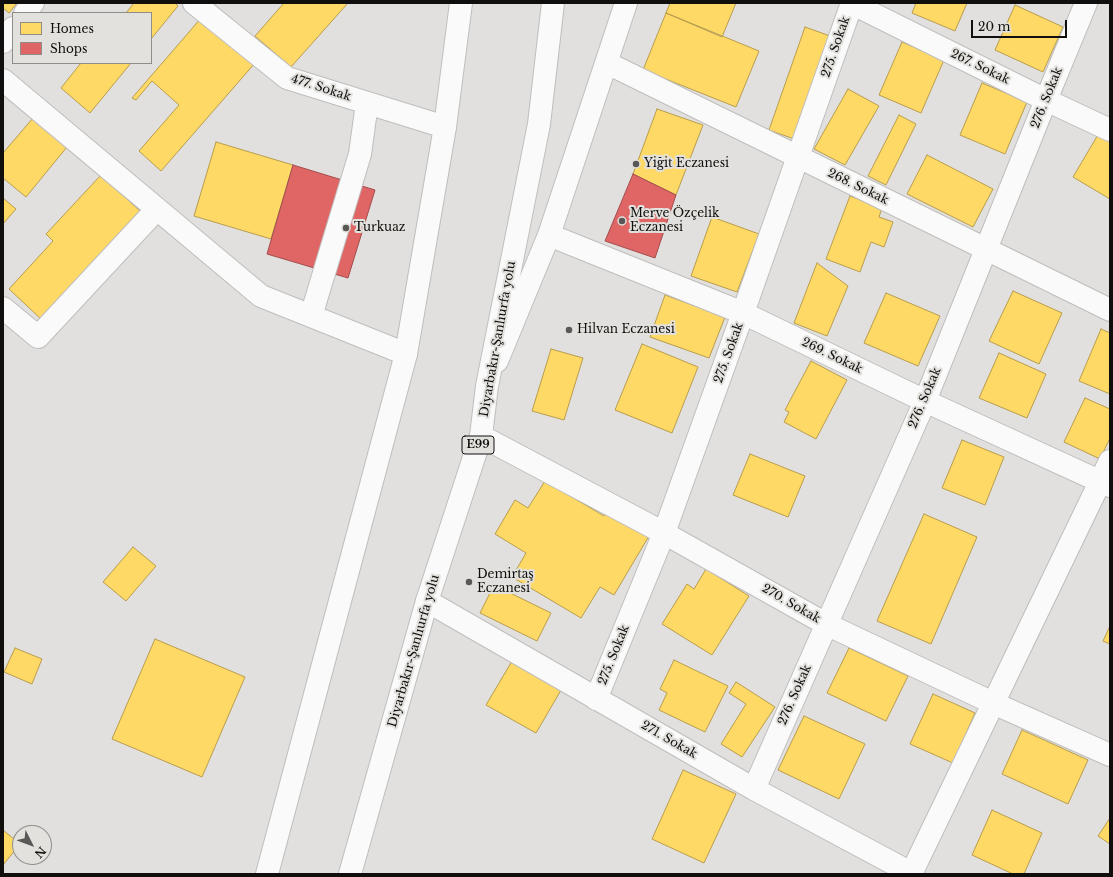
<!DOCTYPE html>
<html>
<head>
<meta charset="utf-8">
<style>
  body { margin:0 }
  #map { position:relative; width:1113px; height:877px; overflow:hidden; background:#e1e0de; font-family:"Libre Baskerville",serif }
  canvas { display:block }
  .frame { position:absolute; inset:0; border:4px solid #100f0e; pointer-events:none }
  .legend { position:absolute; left:12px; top:12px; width:140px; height:52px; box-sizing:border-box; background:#e2e1dd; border:1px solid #8e8d8a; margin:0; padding:5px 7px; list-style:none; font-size:12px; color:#100f0e }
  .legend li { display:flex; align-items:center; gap:8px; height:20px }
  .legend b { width:20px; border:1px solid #8e8d8a }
  .north { position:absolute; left:12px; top:825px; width:40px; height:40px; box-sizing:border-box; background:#e2e1dd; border:1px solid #8e8d8a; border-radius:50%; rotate:132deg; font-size:11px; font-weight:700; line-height:16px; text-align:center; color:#100f0e }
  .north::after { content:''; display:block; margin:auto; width:14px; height:18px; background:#595857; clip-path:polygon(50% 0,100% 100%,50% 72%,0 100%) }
  .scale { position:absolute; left:971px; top:20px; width:96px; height:18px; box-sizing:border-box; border:2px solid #100f0e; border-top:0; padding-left:5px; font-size:12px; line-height:14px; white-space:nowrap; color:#100f0e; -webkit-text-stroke:3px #e2e1dd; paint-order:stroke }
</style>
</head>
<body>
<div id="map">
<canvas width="1113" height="877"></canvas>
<div class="frame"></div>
<ul class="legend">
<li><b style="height:11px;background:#ffd966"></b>Homes</li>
<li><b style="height:11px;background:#e06666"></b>Shops</li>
</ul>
<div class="north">N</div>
<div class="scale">20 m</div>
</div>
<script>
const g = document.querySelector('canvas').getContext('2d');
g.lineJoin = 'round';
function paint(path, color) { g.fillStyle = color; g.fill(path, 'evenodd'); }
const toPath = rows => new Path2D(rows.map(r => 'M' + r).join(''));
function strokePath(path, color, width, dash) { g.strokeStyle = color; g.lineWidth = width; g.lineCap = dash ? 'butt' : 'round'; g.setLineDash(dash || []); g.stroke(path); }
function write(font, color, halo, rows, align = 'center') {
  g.font = font + ' "Libre Baskerville",serif'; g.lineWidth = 4; g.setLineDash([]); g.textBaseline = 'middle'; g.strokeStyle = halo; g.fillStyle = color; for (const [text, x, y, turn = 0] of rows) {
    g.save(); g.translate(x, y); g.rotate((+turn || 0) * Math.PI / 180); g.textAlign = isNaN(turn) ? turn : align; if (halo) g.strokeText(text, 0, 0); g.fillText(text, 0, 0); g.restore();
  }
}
const homes = toPath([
  [3,3,17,3,9,13,3,8,3,3],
  [134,3,175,3,178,6,151,39,151,13,126,13,134,3],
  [284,3,348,3,291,67,255,36,284,3],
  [670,3,736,3,722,37,666,13,670,3],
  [916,3,967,3,955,31,912,13,916,3],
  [1015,5,1063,27,1043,72,995,50,1015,5],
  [666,13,759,51,736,107,643,70,666,13],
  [202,17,255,63,161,171,139,151,179,105,152,81,136,100,132,98,202,17],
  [805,27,833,37,797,140,769,130,805,27],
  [902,42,944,60,921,113,879,95,902,42],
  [81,63,131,63,90,113,61,88,81,63],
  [982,83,1027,102,1005,154,960,135,982,83],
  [848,89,879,106,845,165,814,149,848,89],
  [657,109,703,125,676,195,633,174,657,109],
  [899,115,916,124,886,185,868,176,899,115],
  [33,118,67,147,26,197,3,178,3,153,33,118],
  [1099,133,1110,139,1110,199,1073,177,1099,133],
  [216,142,293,165,271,239,194,216,216,142],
  [927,155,993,189,973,227,907,194,927,155],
  [101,175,141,212,42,320,9,289,53,241,46,234,101,175],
  [850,196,882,208,879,217,893,222,884,247,871,242,860,272,826,259,850,196],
  [3,198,16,209,3,224,3,198],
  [712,217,759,234,737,292,691,276,712,217],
  [817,263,848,286,827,336,794,323,817,263],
  [1013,291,1062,313,1039,364,989,341,1013,291],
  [886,293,940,316,918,366,864,343,886,293],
  [665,295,725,317,709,358,650,337,665,295],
  [1101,329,1110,333,1110,394,1079,381,1101,329],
  [642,344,698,367,672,433,615,410,642,344],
  [551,349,583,358,564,420,532,411,551,349],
  [999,353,1046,374,1027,418,979,398,999,353],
  [811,361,847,380,816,439,784,422,789,412,785,410,811,361],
  [1085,398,1110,409,1110,438,1100,459,1064,442,1085,398],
  [962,440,1004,457,985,505,942,488,962,440],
  [750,454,805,476,788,517,733,495,750,454],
  [545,481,604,516,607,511,649,536,614,595,600,587,581,618,512,577,526,553,495,534,515,500,528,508,545,481],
  [924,514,977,537,931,644,877,621,924,514],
  [133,547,156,566,126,601,103,582,133,547],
  [706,569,749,596,712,655,662,624,687,584,694,589,706,569],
  [494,585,551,613,537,641,480,613,494,585],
  [1110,626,1110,644,1103,641,1110,626],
  [155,639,245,677,202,777,112,739,155,639],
  [15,648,42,659,32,684,4,672,15,648],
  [849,648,908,676,886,721,827,693,849,648],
  [515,656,564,685,536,733,486,705,515,656],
  [674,660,728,686,705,732,659,710,667,693,660,689,674,660],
  [736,682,775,707,742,757,721,744,746,704,729,693,736,682],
  [933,694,975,713,953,763,910,744,933,694],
  [804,716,865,744,839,799,778,770,804,716],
  [1022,730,1088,760,1068,804,1002,774,1022,730],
  [683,770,736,794,704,863,652,839,683,770],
  [992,810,1042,833,1024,874,1013,874,972,855,992,810],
  [1110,818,1110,844,1098,836,1110,818],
  [3,830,20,844,3,865,3,830]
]);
const shops = toPath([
  [293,165,375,190,348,278,267,254,293,165],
  [633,174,676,195,655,258,605,241,633,174]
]);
const minor = toPath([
  [194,3,287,78,445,127],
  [851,3,1046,100,1110,130],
  [25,13,33,3],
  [3,42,13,28],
  [607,63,1110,310],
  [3,80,261,296,406,354],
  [549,235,743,313,925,401,1110,486],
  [3,308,38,337,157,209],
  [311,316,360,154,367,103],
  [481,436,664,533,826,624,993,703,1110,755],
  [427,601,754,789,913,874],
  [596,699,664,533,743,313,852,3],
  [754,789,925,401,1046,100,1086,3],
  [911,874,1110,461]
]);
const major = toPath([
  [497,361,549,235,626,3]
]);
const highway = toPath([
  [267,874,406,354,445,127,461,3],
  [350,874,427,601,481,436,487,386,539,124,553,3]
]);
const markers = [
  [636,164,4,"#595857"],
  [622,221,4,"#595857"],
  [346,228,4,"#595857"],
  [569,330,4,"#595857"],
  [469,582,4,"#595857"]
];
const shields = [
  [478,445,32]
];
const shieldNames = [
  ["E99",478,445]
];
const streetNames = [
  ["275. Sokak",836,47,-71],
  ["267. Sokak",980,67,26],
  ["477. Sokak",321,88,18],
  ["276. Sokak",1047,98,-68],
  ["268. Sokak",858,187,26],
  ["Diyarbakır-Şanlıurfa yolu",498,339,-80],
  ["275. Sokak",729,353,-70],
  ["269. Sokak",832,356,26],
  ["276. Sokak",925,398,-67],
  ["270. Sokak",791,604,30],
  ["Diyarbakır-Şanlıurfa yolu",414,651,-74],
  ["275. Sokak",614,655,-68],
  ["276. Sokak",795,695,-66],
  ["271. Sokak",669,740,30]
];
const poiNames = [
  ["Yiğit Eczanesi",644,164],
  ["Merve Özçelik",630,214],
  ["Eczanesi",630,228],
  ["Turkuaz",354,228],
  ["Hilvan Eczanesi",577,330],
  ["Demirtaş",477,575],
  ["Eczanesi",477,589]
];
paint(homes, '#ffd966');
strokePath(homes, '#b79c4c', 1);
paint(shops, '#e06666');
strokePath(shops, '#a24c4c', 1);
strokePath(minor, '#bfbebd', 24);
strokePath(major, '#bfbebd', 24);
strokePath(highway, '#bfbebd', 24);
strokePath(minor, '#fafafa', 22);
strokePath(major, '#fafafa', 22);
strokePath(highway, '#fafafa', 22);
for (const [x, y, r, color] of markers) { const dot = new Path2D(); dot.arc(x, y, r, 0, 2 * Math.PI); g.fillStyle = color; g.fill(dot); strokePath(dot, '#e2e1dd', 1.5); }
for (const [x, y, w] of shields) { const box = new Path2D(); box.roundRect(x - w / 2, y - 9, w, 18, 3); g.fillStyle = '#e2e1dd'; g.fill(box); strokePath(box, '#100f0e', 1); }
write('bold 11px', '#100f0e', null, shieldNames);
write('12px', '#100f0e', '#e2e1dd', streetNames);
write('12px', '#100f0e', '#e2e1dd', poiNames, 'left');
</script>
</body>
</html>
